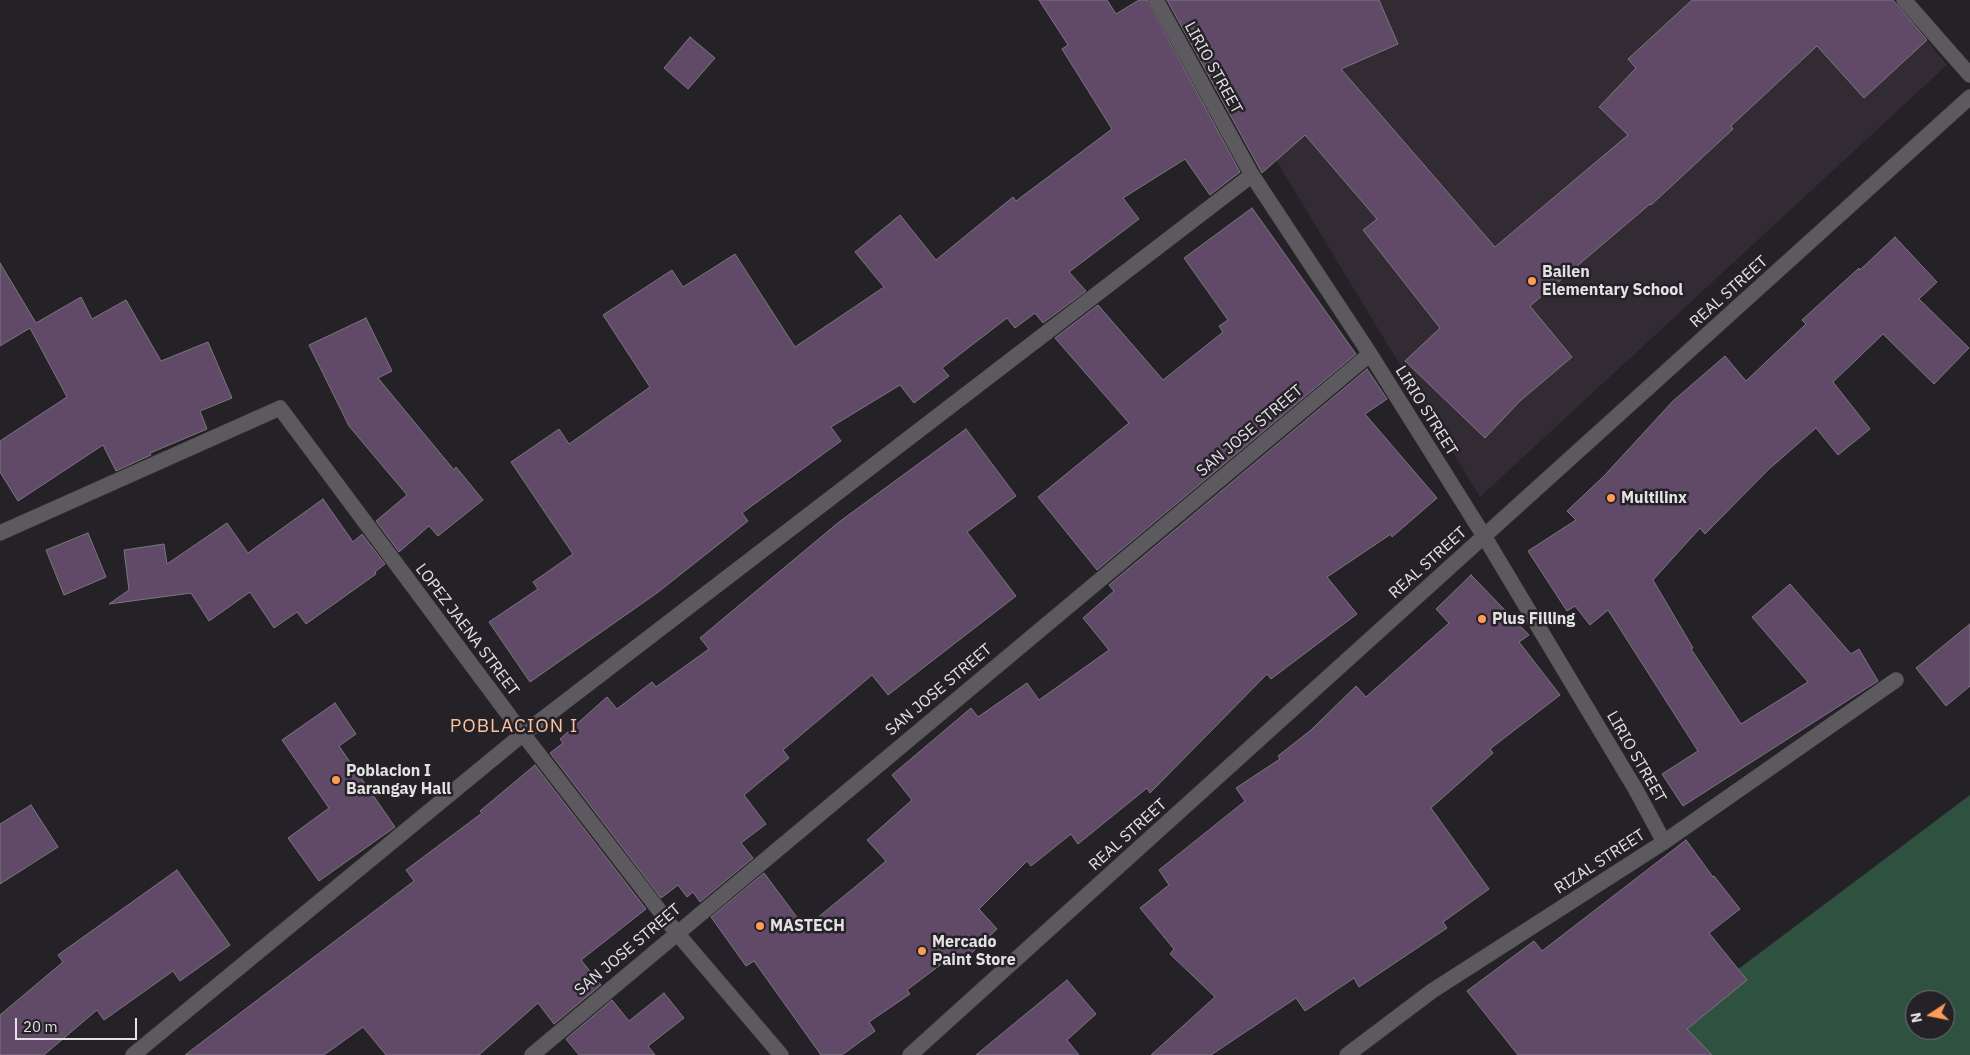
<!DOCTYPE html>
<html>
<head>
<meta charset="utf-8">
<style>
  body { margin:0 }
  #map { position:relative; width:1970px; height:1055px; overflow:hidden; background:#252227; font-family:"IBM Plex Sans",sans-serif }
  canvas { display:block }
  .north { position:absolute; left:1905px; top:990px; width:50px; height:50px; box-sizing:border-box; background:#252227; border:1px solid #716f73; border-radius:50%; rotate:259deg; font-size:14px; font-weight:700; line-height:20px; text-align:center; color:#e4e2e5 }
  .north::after { content:''; display:block; margin:auto; width:18px; height:22px; background:#fe9b58; clip-path:polygon(50% 0,100% 100%,50% 72%,0 100%) }
  .scale { position:absolute; left:15px; top:1018px; width:122px; height:22px; box-sizing:border-box; border:2px solid #e4e2e5; border-top:0; padding-left:6px; font-size:15px; line-height:18px; white-space:nowrap; color:#e4e2e5; -webkit-text-stroke:4px #252227; paint-order:stroke }
</style>
</head>
<body>
<div id="map">
<canvas width="1970" height="1055"></canvas>
<div class="north">N</div>
<div class="scale">20 m</div>
</div>
<script>
const g = document.querySelector('canvas').getContext('2d');
g.lineJoin = 'round';
function paint(path, color) { g.fillStyle = color; g.fill(path, 'evenodd'); }
const toPath = rows => new Path2D(rows.map(r => 'M' + r).join(''));
function strokePath(path, color, width, dash) { g.strokeStyle = color; g.lineWidth = width; g.lineCap = dash ? 'butt' : 'round'; g.setLineDash(dash || []); g.stroke(path); }
function write(font, color, halo, rows, align = 'center') {
  g.font = font + ' "IBM Plex Sans",sans-serif'; g.lineWidth = 5; g.setLineDash([]); g.textBaseline = 'middle'; g.strokeStyle = halo; g.fillStyle = color; for (const [text, x, y, turn = 0] of rows) {
    g.save(); g.translate(x, y); g.rotate((+turn || 0) * Math.PI / 180); g.textAlign = isNaN(turn) ? turn : align; if (halo) g.strokeText(text, 0, 0); g.fillText(text, 0, 0); g.restore();
  }
}
const built = toPath([
  [1179,0,1893,0,1947,65,1480,497]
]);
const forest = toPath([
  [1970,795,1970,1055,1624,1055],
  [1915,1000,1945,1000,1945,1030,1915,1030]
]);
const building = toPath([
  [1039,0,1107,0,1116,14,1139,0,1147,0,1240,172,1210,195,1185,159,1123,198,1139,219,1069,272,1086,291,1043,323,1035,313,1015,328,1007,318,942,368,949,376,914,403,900,385,831,427,841,441,742,513,748,521,657,593,530,682,489,622,538,589,533,582,573,554,511,462,559,429,569,444,650,387,603,315,672,270,683,287,735,254,795,347,884,287,855,252,900,215,936,260,1013,197,1016,201,1112,129,1062,49,1068,45,1039,0],
  [1167,0,1379,0,1398,44,1341,69,1495,247,1628,135,1599,107,1636,68,1628,59,1692,0,1893,0,1927,40,1864,98,1817,46,1731,126,1733,129,1651,205,1650,204,1530,306,1572,357,1520,401,1485,438,1405,361,1440,328,1363,230,1377,219,1305,135,1262,173,1167,0],
  [690,37,715,58,688,89,664,68,690,37],
  [1252,208,1356,354,1097,570,1038,497,1129,423,1055,338,1098,305,1163,380,1223,332,1219,326,1228,320,1184,258,1252,208],
  [1895,237,1937,282,1919,299,1969,348,1934,384,1883,334,1833,382,1870,429,1838,455,1816,428,1768,470,1705,534,1700,528,1653,580,1693,648,1691,649,1741,724,1808,682,1752,617,1790,584,1851,654,1859,649,1878,681,1683,806,1662,774,1698,751,1608,610,1590,625,1575,606,1567,611,1528,551,1576,520,1567,511,1604,476,1673,401,1725,356,1746,381,1806,324,1802,320,1859,268,1860,270,1895,237],
  [0,263,36,323,81,297,92,319,126,300,161,361,208,342,232,398,200,411,207,429,150,453,151,455,116,471,103,445,18,501,0,472,0,441,67,397,30,328,0,346,0,263],
  [366,318,392,371,378,378,454,470,456,467,483,500,438,536,429,526,399,552,376,521,407,495,349,426,309,345,366,318],
  [1367,369,1387,399,1365,414,1437,498,1392,537,1391,534,1327,577,1357,614,1271,679,1267,674,1150,793,1147,788,1078,844,1071,834,1031,866,1027,861,979,909,997,929,963,961,956,953,907,990,910,994,869,1022,875,1031,842,1055,821,1055,754,961,746,966,711,917,764,873,805,928,861,882,886,861,867,840,912,800,892,775,971,708,978,717,1027,683,1039,700,1109,650,1083,618,1114,591,1109,585,1367,369],
  [966,429,1016,496,967,532,1016,596,888,695,872,675,783,750,789,758,744,795,766,824,741,843,753,858,700,902,693,892,687,897,678,885,661,898,550,753,563,743,560,739,607,697,617,709,652,682,656,687,709,649,700,638,839,522,966,429],
  [323,499,353,542,362,534,385,564,375,572,376,574,306,624,297,612,274,628,250,592,209,621,191,593,109,604,129,590,124,550,164,544,167,564,227,523,248,553,323,499],
  [88,533,106,577,64,595,46,550,88,533],
  [1471,575,1529,635,1519,642,1560,695,1490,749,1493,753,1431,808,1489,889,1443,922,1447,928,1359,987,1354,978,1305,1011,1296,998,1211,1055,1151,1055,1215,997,1170,954,1174,949,1140,908,1169,885,1159,870,1245,801,1236,788,1280,759,1278,756,1311,730,1356,686,1366,697,1449,623,1436,609,1471,575],
  [1970,624,1970,686,1946,706,1916,668,1970,624],
  [335,703,356,734,339,746,395,827,319,881,288,838,329,808,282,740,335,703],
  [535,765,646,909,581,960,601,985,554,1024,538,1003,479,1055,386,1055,363,1027,324,1055,185,1055,414,881,406,870,482,813,480,811,535,765],
  [31,805,58,847,0,884,0,824,31,805],
  [1686,840,1713,877,1714,876,1740,909,1709,933,1747,980,1687,1029,1712,1055,1518,1055,1467,991,1534,941,1542,951,1686,840],
  [177,870,230,945,180,981,173,971,104,1020,97,1010,44,1055,0,1055,0,1015,63,962,58,955,177,870],
  [1067,980,1096,1014,1067,1040,1079,1055,976,1055,1067,980],
  [664,993,684,1018,648,1046,655,1055,579,1055,566,1039,612,1000,629,1021,664,993]
]);
const street = toPath([
  [1156,0,1252,175,1370,354,1484,536,1636,790,1664,842],
  [1904,0,1970,75],
  [0,533,280,408,523,734,676,932,781,1055],
  [133,1055,523,734,1252,175],
  [532,1055,1370,354],
  [1347,1055,1432,991,1664,842,1896,680]
]);
const secondary = toPath([
  [910,1055,1970,97]
]);
const markers = [
  [1532,281,5,"#fe9b58"],
  [1611,498,5,"#fe9b58"],
  [1482,619,5,"#fe9b58"],
  [336,780,5,"#fe9b58"],
  [760,926,5,"#fe9b58"],
  [922,951,5,"#fe9b58"]
];
const streetNames = [
  ["LIRIO STREET",1213,68,61],
  ["REAL STREET",1729,292,-42],
  ["LIRIO STREET",1426,411,58],
  ["SAN JOSE STREET",1250,431,-40],
  ["REAL STREET",1428,563,-42],
  ["LOPEZ JAENA STREET",467,630,53],
  ["SAN JOSE STREET",939,690,-40],
  ["LIRIO STREET",1636,757,60],
  ["REAL STREET",1128,835,-42],
  ["RIZAL STREET",1600,862,-33],
  ["SAN JOSE STREET",628,950,-40]
];
const poiNames = [
  ["Bailen",1542,272],
  ["Elementary School",1542,290],
  ["Multilinx",1621,498],
  ["Plus Filling",1492,619],
  ["Poblacion I",346,771],
  ["Barangay Hall",346,789],
  ["MASTECH",770,926],
  ["Mercado",932,942],
  ["Paint Store",932,960]
];
const quarterNames = [
  ["POBLACION I",514,727]
];
paint(built, '#322b34');
paint(forest, '#2e523f');
paint(building, '#604a68');
strokePath(building, '#7a777c', 1);
strokePath(street, '#413f43', 16);
strokePath(secondary, '#413f43', 16);
strokePath(street, '#5d5a5f', 15);
strokePath(secondary, '#5d5a5f', 15);
for (const [x, y, r, color] of markers) { const dot = new Path2D(); dot.arc(x, y, r, 0, 2 * Math.PI); g.fillStyle = color; g.fill(dot); strokePath(dot, '#252227', 2); }
write('16px', '#e4e2e5', '#252227', streetNames);
write('bold 16px', '#e4e2e5', '#252227', poiNames, 'left');
g.letterSpacing = '1px';
write('19px', '#fbc29f', '#252227', quarterNames);
g.letterSpacing = '0px';
</script>
</body>
</html>
